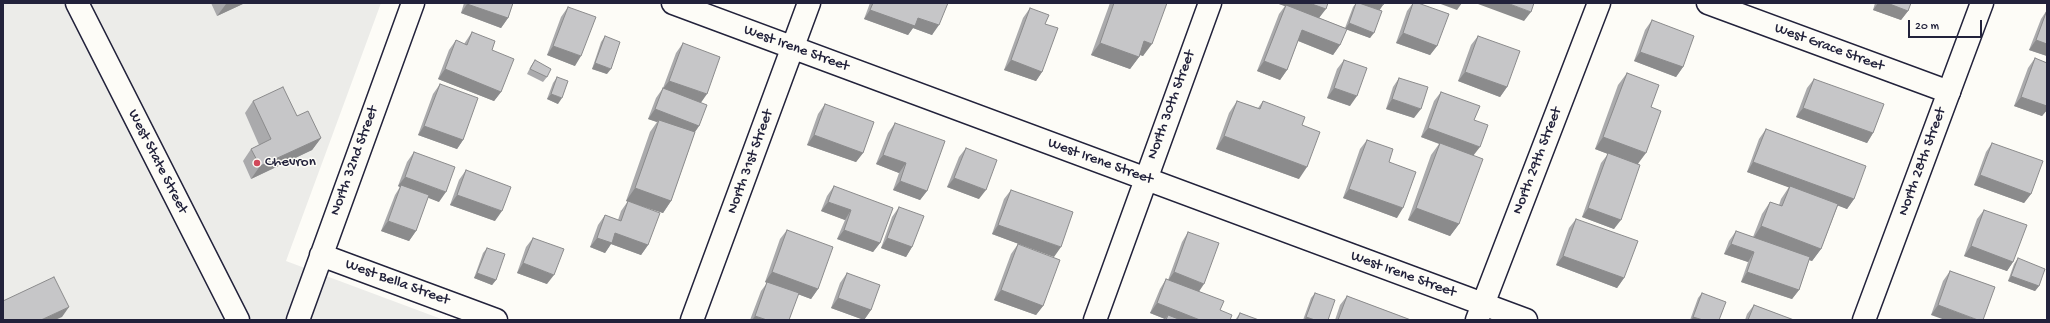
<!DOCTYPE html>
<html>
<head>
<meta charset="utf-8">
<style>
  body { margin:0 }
  #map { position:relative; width:2050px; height:323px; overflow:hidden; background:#fdfcf7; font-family:"Gochi Hand",sans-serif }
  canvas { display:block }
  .frame { position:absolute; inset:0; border:4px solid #22223b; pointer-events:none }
  .scale { position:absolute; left:1908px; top:20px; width:74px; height:18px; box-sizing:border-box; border:2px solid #22223b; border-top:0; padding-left:5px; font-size:12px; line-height:14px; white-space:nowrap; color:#22223b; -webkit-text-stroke:3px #fdfcf7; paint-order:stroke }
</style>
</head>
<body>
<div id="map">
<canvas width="2050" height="323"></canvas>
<div class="frame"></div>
<div class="scale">20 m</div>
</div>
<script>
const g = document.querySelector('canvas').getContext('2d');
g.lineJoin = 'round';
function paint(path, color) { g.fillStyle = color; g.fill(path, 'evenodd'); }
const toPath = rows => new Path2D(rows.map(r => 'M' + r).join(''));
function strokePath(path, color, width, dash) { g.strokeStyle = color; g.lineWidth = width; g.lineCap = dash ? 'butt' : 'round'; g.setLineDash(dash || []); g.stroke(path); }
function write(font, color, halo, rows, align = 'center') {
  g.font = font + ' "Gochi Hand",sans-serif'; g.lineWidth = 3; g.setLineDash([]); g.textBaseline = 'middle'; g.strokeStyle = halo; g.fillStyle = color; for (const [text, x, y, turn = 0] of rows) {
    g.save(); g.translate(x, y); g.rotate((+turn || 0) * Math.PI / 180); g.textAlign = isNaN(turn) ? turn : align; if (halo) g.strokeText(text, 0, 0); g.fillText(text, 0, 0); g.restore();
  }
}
const built = toPath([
  [3,3,381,3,286,261,444,320,3,320]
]);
const minor = toPath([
  [673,3,1526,320],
  [1708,3,1949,92],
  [321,255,496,320],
  [298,320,413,3],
  [692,320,809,3],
  [1095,320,1210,3],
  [1477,320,1599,3]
]);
const tertiary = toPath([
  [1864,320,1982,3]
]);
const secondary = toPath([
  [77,3,238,320]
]);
const wall = toPath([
  [211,3,245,3,217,16],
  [464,3,513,3,508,18,501,28,461,13],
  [870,3,948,3,932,35,913,28,908,35,864,19],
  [1110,3,1167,3,1143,56,1139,55,1139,57,1130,69,1091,55],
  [1276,3,1328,3,1319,18,1345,28,1353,7,1356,3,1384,3,1379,10,1370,38,1346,29,1340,45,1333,55,1298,41,1287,70,1280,80,1257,71,1279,14,1285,6],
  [1413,3,1418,3,1437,46,1430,55,1396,43,1407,11],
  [1875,3,1911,3,1908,11,1901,20,1873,10],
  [568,7,575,66,547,55,561,17],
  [1030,8,1045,24,1042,72,1036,81,1004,70,1023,18],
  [2047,10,2047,56,2029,50,2041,19],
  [1652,20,1683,67,1676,77,1634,61,1645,30],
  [472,32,492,50,501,92,494,101,438,79,449,50,456,40,464,44],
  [605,36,607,74,592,69,601,42],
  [1478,36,1507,87,1500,97,1458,81,1471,45],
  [683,43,701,102,699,126,695,132,671,201,663,213,626,201,650,132,657,122,648,119,656,98,663,88,676,53],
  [2035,58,2047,63,2047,110,2042,116,2014,106,2028,68],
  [535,60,547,77,543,82,527,74,531,66],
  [1344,60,1350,106,1327,98,1337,69],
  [1627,73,1651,107,1638,164,1614,229,1582,217,1601,163,1608,154,1595,149,1618,85],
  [557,77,558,104,547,99,553,83],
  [1399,78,1414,118,1386,109,1393,87],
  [1814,79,1873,133,1867,143,1796,117,1807,88],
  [440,84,463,140,457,149,418,135,433,94],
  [1441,92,1474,120,1474,155,1459,224,1450,236,1408,220,1431,155,1439,144,1421,137,1434,101],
  [253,101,297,116,321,138,312,150,251,179,243,161,251,149,259,145,245,113],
  [1237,101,1258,108,1263,101,1302,125,1299,179,1216,149,1229,113],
  [825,104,863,153,856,162,807,145,818,114],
  [895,123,927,191,920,200,893,190,899,173,876,164,888,133],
  [1766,129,1854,199,1847,209,1838,205,1821,249,1812,261,1809,260,1799,290,1792,299,1741,282,1748,262,1724,254,1729,241,1736,231,1753,237,1762,214,1770,202,1779,205,1781,199,1789,187,1747,172,1759,139],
  [1367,140,1389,162,1397,218,1343,198,1360,149],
  [1992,143,2031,194,2024,203,1974,185,1986,152],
  [966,148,979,199,947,187,959,157],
  [414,152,439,202,428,197,416,231,409,241,381,231,395,195,400,187,398,186,407,162],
  [466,170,495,221,450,205,459,180],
  [834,186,880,243,873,252,837,239,845,220,821,211,827,196],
  [1011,190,1054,257,992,234,1004,199],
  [628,201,648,245,641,255,611,244,605,253,590,247,598,225,605,215,618,220,621,211],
  [899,207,912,247,906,257,881,248,892,217],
  [1984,210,2013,262,2007,271,1964,256,1977,219],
  [1576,219,1624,278,1617,288,1556,265,1569,228],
  [787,230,818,289,811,299,798,294,789,320,750,320,761,291,767,283,765,282,780,239],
  [1188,232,1199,291,1220,310,1230,320,1164,320,1165,319,1150,313,1160,289,1166,279,1168,280,1182,242],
  [533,238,547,284,517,273,526,247],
  [1018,244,1043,306,1036,315,994,300,1011,254],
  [487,248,496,280,492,285,474,278,483,253],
  [2018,258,2039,286,2035,291,2008,281,2014,264],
  [1950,271,1995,287,1931,315,1943,281],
  [847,273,871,310,864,320,831,308,840,283],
  [1315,293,1328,320,1303,320,1311,298],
  [1702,293,1719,320,1690,320,1698,298],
  [1347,296,1411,320,1335,320,1340,305],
  [1754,305,1794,320,1745,320,1747,314],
  [1240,313,1259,320,1235,320]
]);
const shadedWall = toPath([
  [228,3,245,3,217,16,226,4],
  [1276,3,1309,3,1326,9,1319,18],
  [1358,3,1376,3,1383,5,1379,11],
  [1438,3,1462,3,1457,10],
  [1479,3,1507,3,1531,12,1524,21,1478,4],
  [1878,3,1887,3,1908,11,1901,20,1873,10],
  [467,4,508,18,501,28,461,13],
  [870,10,918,18,939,25,932,35,913,28,908,35,864,19],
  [1349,23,1374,33,1370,38,1345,29],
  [1302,30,1340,45,1333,55,1296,40],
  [1403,33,1437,46,1430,55,1396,43],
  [2036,40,2047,44,2047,56,2029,50],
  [1144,41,1152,44,1143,56,1136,53],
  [1100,43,1139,57,1130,69,1091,55],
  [553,46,581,56,575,66,547,55],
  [1640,52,1683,67,1676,77,1634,61],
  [1011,60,1042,72,1036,81,1004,70],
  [1264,61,1287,70,1280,80,1257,71],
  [595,63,611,69,607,74,592,69],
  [445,69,501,92,494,101,438,79],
  [1465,72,1507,87,1500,97,1458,81],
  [669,81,707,94,700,104,662,90],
  [1334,88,1357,96,1350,106,1327,98],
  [551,94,562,98,558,104,547,99],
  [2021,97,2047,106,2047,110,2042,116,2014,106],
  [1392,99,1421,109,1414,118,1386,109],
  [1803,108,1873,133,1867,143,1796,117],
  [655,109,699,126,692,136,659,120,657,122,648,119],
  [424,126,463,140,457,149,418,135],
  [1428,128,1480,147,1473,156,1421,137],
  [814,135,863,153,856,162,807,145],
  [1224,136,1307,167,1299,179,1216,149],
  [1603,137,1646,153,1637,165,1595,149],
  [321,138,312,150,251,179,260,166],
  [883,155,906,163,899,173,876,164],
  [1753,162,1854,199,1847,209,1747,172],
  [1980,175,2031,194,2024,203,1974,185],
  [405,177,446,192,439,202,400,187,401,185,400,187,398,186],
  [954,178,986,190,979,199,947,187],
  [900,181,927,191,920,200,893,190],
  [635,188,671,201,663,213,626,201],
  [1349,189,1403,208,1397,218,1343,198],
  [457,195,502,211,495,221,450,205],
  [828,202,851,210,845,220,821,211],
  [1416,208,1459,224,1450,236,1408,220],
  [1588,208,1621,220,1614,229,1582,217],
  [388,221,416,231,409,241,381,231],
  [998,225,1061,247,1054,257,992,234],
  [1761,226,1821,249,1812,261,1753,239],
  [844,230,880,243,873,252,837,239],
  [615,233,648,245,641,255,611,244,605,253,590,247,597,238],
  [887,238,912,247,906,257,881,248],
  [1731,244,1754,252,1748,262,1724,254],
  [1971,246,2013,262,2007,271,1964,256],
  [1563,256,1624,278,1617,288,1556,265],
  [523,263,554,275,547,284,517,273],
  [772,272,818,289,811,299,765,282],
  [1174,272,1204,284,1198,293,1167,282],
  [1747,272,1799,290,1792,299,1741,282],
  [477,273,496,280,492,285,474,278],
  [2011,276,2039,286,2035,291,2008,281],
  [1001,290,1043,306,1036,315,994,300],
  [838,298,871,310,864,320,831,308],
  [1157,303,1200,320,1169,320,1168,315,1165,319,1150,313],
  [1938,305,1978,320,1945,320,1931,315],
  [69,307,62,317,55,320,41,320],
  [755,316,767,320,752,320],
  [1306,317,1315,320,1304,320],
  [1693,317,1703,320,1691,320]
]);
const building = toPath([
  [468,3,513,3,508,18,467,4,468,3],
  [873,3,948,3,939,25,918,18,915,26,870,10,873,3],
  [1114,3,1167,3,1152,44,1144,41,1139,57,1100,43,1114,3],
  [1309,3,1328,3,1326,9,1309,3],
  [1356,3,1359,3,1382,11,1374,33,1349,23,1356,3],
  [1376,3,1384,3,1383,5,1376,3],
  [1413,3,1418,3,1449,14,1437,46,1403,33,1413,3],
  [1507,3,1534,3,1531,12,1507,3],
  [1887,3,1911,3,1908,11,1887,3],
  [1286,5,1347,29,1340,45,1302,30,1287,70,1264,61,1286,5],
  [568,7,596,17,581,56,553,46,568,7],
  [1030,8,1049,15,1045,24,1058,28,1042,72,1011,60,1030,8],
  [2047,10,2047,44,2036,40,2047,10],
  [1652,20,1694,36,1683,67,1640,52,1652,20],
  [472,32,495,41,492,50,514,59,501,92,445,69,456,40,467,45,472,32],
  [605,36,620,42,611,69,595,63,605,36],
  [1478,36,1520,51,1507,87,1465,72,1478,36],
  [683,43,720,57,707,94,669,81,683,43],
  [2035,58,2047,63,2047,106,2021,97,2035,58],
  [535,60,551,69,547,77,530,69,535,60],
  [1344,60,1367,68,1357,96,1334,88,1344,60],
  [1627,73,1659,85,1651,107,1661,111,1646,153,1603,137,1627,73],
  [557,77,568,81,562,98,551,94,557,77],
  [1399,78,1428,87,1421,109,1392,99,1399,78],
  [1814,79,1884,104,1873,133,1803,108,1814,79],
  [440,84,478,98,463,140,424,126,440,84],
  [283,87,297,116,308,111,321,138,260,166,251,149,271,139,253,101,283,87],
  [663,88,707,105,699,126,655,109,663,88],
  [1441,92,1480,106,1474,120,1488,125,1480,147,1428,128,1441,92],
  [1237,101,1260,109,1263,101,1305,117,1302,125,1320,132,1307,167,1224,136,1237,101],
  [825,104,874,122,863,153,814,135,825,104],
  [659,120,695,132,671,201,635,188,659,120],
  [895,123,945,141,927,191,900,181,906,163,883,155,895,123],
  [1766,129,1866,166,1854,199,1753,162,1766,129],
  [1367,140,1393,149,1389,162,1416,172,1403,208,1349,189,1367,140],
  [1440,143,1483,159,1459,224,1416,208,1440,143],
  [1992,143,2043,161,2031,194,1980,175,1992,143],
  [966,148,997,160,986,190,954,178,966,148],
  [414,152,455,167,446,192,405,177,414,152],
  [1608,153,1640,165,1621,220,1588,208,1608,153],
  [466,170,511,187,502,211,457,195,466,170],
  [401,185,429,195,416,231,388,221,401,185],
  [834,186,893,208,880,243,844,230,851,210,828,202,834,186],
  [1790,186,1838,204,1821,249,1761,226,1770,202,1782,206,1790,186],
  [1011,190,1073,212,1061,247,998,225,1011,190],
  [628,201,660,213,648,245,615,233,612,243,597,238,605,215,621,221,628,201],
  [899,207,924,216,912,247,887,238,899,207],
  [1984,210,2027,225,2013,262,1971,246,1984,210],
  [1576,219,1638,241,1624,278,1563,256,1576,219],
  [787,230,833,247,818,289,772,272,787,230],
  [1736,231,1810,257,1799,290,1747,272,1754,252,1731,244,1736,231],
  [1188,232,1219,243,1204,284,1174,272,1188,232],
  [533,238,564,249,554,275,523,263,533,238],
  [1018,244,1060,260,1043,306,1001,290,1018,244],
  [487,248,505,254,496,280,477,273,487,248],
  [2018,258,2045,269,2039,286,2011,276,2018,258],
  [1950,271,1995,287,1983,320,1978,320,1938,305,1950,271],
  [847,273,880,285,871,310,838,298,847,273],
  [54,277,69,307,41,320,3,320,3,301,54,277],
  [1166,279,1224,301,1220,310,1232,315,1230,320,1200,320,1157,303,1166,279],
  [767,282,799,293,789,320,767,320,755,316,767,282],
  [1315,293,1335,300,1328,320,1315,320,1306,317,1315,293],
  [1702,293,1726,302,1719,320,1703,320,1693,317,1702,293],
  [1347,296,1411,320,1338,320,1347,296],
  [1754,305,1794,320,1748,320,1754,305],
  [1240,313,1259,320,1237,320,1240,313],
  [1168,315,1181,320,1166,320,1168,315]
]);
const markers = [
  [257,163,4,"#d1495b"]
];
const streetNames = [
  ["West Grace Street",1829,48,20],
  ["West Irene Street",796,49,20],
  ["North 30th Street",1172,105,-70],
  ["North 32nd Street",355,161,-70],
  ["North 29th Street",1538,161,-69],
  ["West State Street",157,162,63],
  ["North 31st Street",751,162,-70],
  ["West Irene Street",1100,162,20],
  ["North 28th Street",1923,162,-70],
  ["West Irene Street",1403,275,20],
  ["West Bella Street",397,283,20]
];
const poiNames = [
  ["Chevron",265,163]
];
paint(built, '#ecece9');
strokePath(minor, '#22223b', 25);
strokePath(tertiary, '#22223b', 25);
strokePath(secondary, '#22223b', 25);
strokePath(minor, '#fdfcf7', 22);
strokePath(tertiary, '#fdfcf7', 22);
strokePath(secondary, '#fdfcf7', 22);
paint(wall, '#aaaaac');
paint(shadedWall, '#8b8b8c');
paint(building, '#c6c6c8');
strokePath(building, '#8b8b8c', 1);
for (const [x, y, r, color] of markers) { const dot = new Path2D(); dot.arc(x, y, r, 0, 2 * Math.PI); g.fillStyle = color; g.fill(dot); strokePath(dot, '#fdfcf7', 1.5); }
write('15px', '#22223b', '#fdfcf7', streetNames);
write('15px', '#22223b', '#fdfcf7', poiNames, 'left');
</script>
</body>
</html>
